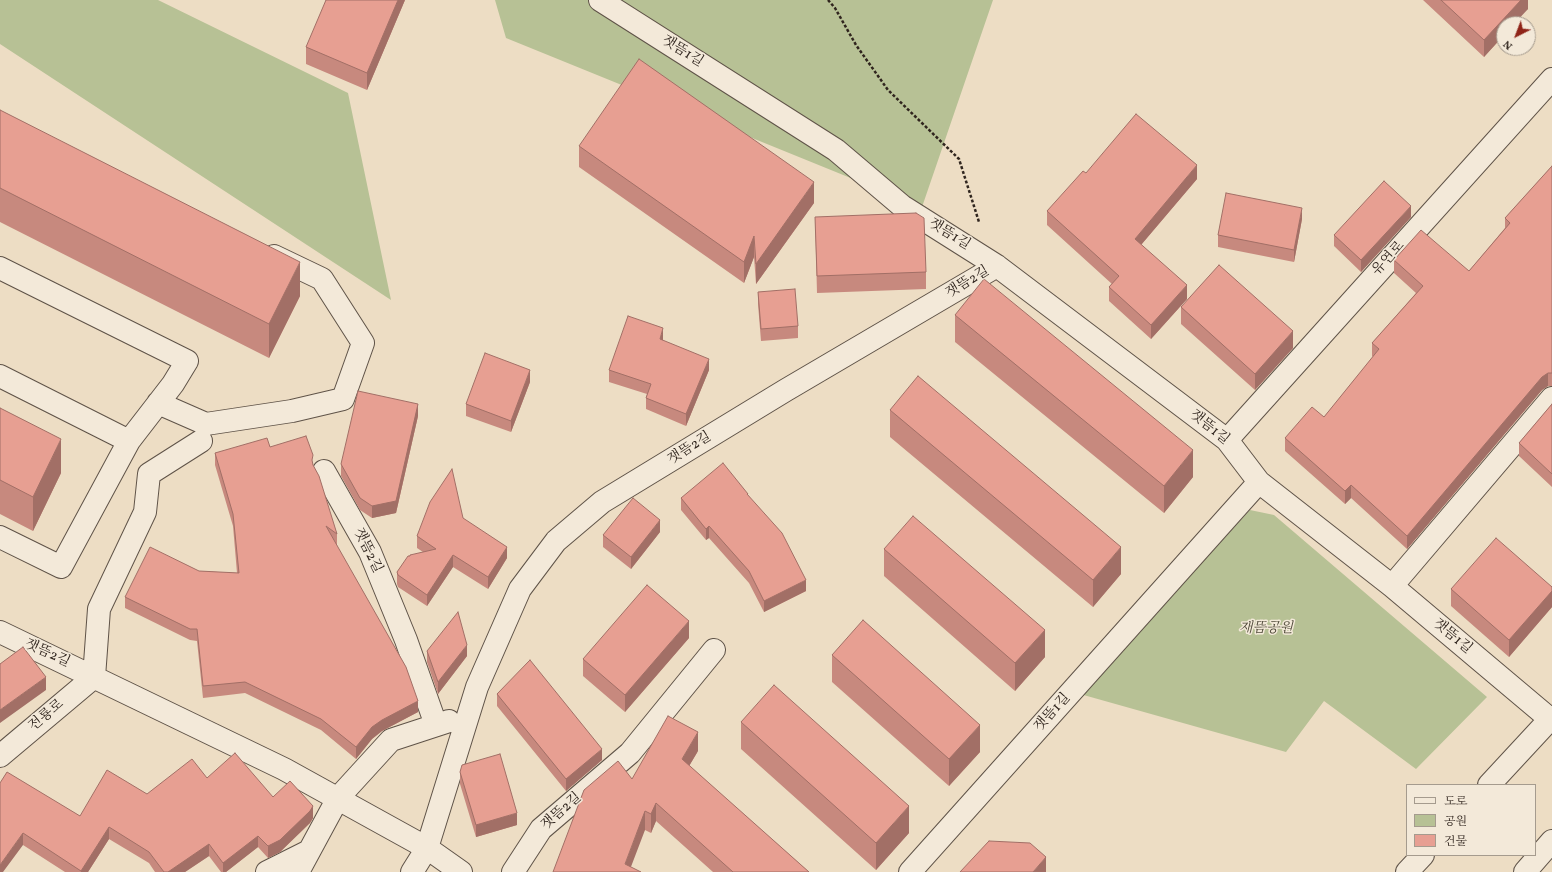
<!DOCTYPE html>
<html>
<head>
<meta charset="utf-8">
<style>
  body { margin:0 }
  #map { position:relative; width:1552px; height:872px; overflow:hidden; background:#edddc4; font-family:Vollkorn,"Noto Serif KR",serif }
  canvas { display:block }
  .legend { position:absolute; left:1406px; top:784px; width:130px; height:72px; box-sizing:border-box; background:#f3e9d9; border:1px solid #a59b8e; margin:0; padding:5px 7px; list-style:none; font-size:12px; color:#30251e }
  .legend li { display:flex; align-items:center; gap:8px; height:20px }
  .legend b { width:20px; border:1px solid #a59b8e }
  .north { position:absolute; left:1496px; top:16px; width:40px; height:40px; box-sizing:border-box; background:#f3e9d9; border:1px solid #a59b8e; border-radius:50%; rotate:222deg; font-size:11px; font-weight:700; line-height:16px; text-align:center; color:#30251e }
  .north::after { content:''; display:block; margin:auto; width:14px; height:18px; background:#8f2418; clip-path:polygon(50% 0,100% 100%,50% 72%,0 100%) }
</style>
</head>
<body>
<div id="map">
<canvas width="1552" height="872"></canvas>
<ul class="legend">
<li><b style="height:5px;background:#f3e9d9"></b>도로</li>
<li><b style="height:11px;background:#b7c195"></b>공원</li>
<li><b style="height:11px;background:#e79f92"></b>건물</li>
</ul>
<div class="north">N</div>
</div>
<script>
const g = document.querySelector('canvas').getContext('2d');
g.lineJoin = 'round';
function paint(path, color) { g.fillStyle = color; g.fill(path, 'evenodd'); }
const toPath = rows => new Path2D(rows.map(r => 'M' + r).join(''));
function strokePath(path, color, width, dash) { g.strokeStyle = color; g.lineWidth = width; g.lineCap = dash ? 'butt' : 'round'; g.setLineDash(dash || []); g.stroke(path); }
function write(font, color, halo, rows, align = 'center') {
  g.font = font + ' Vollkorn,"Noto Serif KR",serif'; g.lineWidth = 3; g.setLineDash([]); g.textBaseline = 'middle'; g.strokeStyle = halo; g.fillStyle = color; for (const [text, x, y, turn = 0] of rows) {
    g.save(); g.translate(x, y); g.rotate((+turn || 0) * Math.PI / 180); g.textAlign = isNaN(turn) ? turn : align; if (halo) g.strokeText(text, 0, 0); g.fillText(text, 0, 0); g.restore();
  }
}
const green = toPath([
  [0,0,158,0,348,93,391,300,0,44],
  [495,0,993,0,922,207,506,38],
  [1250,510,1274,515,1487,697,1416,769,1324,701,1286,752,1080,694]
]);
const path = toPath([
  [828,0,835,8,856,45,888,90,959,159,979,222]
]);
const minor = toPath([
  [600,0,836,150,902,206,997,266,1227,440,1259,482,1392,586,1550,719],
  [0,268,187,361,173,384,129,441,61,567,0,537],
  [0,376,129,441],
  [158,403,206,424,292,411,343,399,363,343,322,279,274,256],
  [1227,440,1552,79],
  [324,471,370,552,406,640,436,725],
  [1392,586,1552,398],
  [0,632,284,769,427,848,461,872],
  [94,677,99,609,145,512,149,474,201,441],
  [0,756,94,677],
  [1489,785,1552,717],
  [267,872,309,851],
  [298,872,338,798,391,740,449,721],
  [412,872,427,848,477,687,520,589,556,541,602,502,786,390,997,266],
  [513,872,541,829,630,753,714,650],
  [910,872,1259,482],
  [1407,872,1423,855],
  [1525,872,1552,841]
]);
const wall = toPath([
  [405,0,367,90,306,64,306,47],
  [1423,0,1528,0,1528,9,1504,24,1504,35,1484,57],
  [0,110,300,296,269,358,0,222],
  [579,146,814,203,756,284,754,257,744,283,579,167],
  [1552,166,1552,386,1548,386,1542,390,1407,549,1351,498,1345,504,1285,451,1285,438,1324,417,1373,357,1372,356,1372,343,1416,293,1394,273,1394,260,1469,271,1505,228,1505,218],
  [1086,173,1197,179,1141,245,1187,299,1151,339,1109,301,1109,287,1112,284,1047,225,1047,211],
  [815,217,926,272,926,289,817,293],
  [1411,217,1361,272,1334,246,1334,235],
  [1302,219,1294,262,1218,247,1218,235],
  [758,292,798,326,798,338,761,341,758,304],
  [1181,307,1293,348,1255,390,1181,324],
  [955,315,1193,477,1164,513,955,342],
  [663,340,709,370,686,426,646,409,646,398,647,394,609,382,609,370],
  [530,382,511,432,466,416,466,404],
  [1552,404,1552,487,1519,456,1519,443],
  [0,408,61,473,33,531,0,514],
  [890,410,1121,574,1093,607,890,437],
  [418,416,396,513,372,518,360,510,341,476,341,464],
  [270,447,313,464,337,534,337,546,336,545,418,712,382,731,372,739,356,759,321,730,245,693,203,698,197,641,190,640,125,608,125,597,199,571,237,573,233,526,215,465,215,453],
  [748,495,806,591,764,612,749,583,709,538,706,540,681,510,681,498],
  [463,518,507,558,488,589,453,567,427,606,398,587,397,584,397,572,410,556,423,552,417,548,417,536],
  [660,532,631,569,603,547,603,535],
  [884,549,1045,657,1015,691,884,576],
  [1552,587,1552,607,1509,657,1451,606,1451,589],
  [689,638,625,712,583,676,583,659],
  [427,651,467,656,438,694,427,662],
  [832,655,980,752,949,786,832,682],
  [497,694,602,760,566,791,497,706],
  [741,722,909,833,876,870,741,749],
  [698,751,689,766,809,872,713,872,656,821,651,833,645,830,553,872],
  [460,772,517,825,476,837,460,784],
  [207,778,273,797,313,818,310,823,280,852,268,858,258,847,226,872,221,872,209,856,185,872,155,872,149,863,109,839,88,872,65,872,23,845,0,783,80,816]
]);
const shadedWall = toPath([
  [398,0,405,0,367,90,367,73],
  [1521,0,1528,0,1528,9,1514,24,1504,24,1504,35,1484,57,1484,40],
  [1197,165,1197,179,1135,252,1135,239],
  [814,182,814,203,756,284,756,264],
  [1411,206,1411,217,1361,272,1361,260],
  [1302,208,1302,219,1294,262,1294,250],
  [754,236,754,257,744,283,744,262],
  [300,262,300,296,269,358,269,324],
  [1187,285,1187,299,1151,339,1151,325],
  [663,328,663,340,660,350,660,339],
  [1293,331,1293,348,1255,390,1255,374],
  [709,359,709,370,686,426,686,414],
  [530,370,530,382,511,432,511,421],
  [1548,373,1548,386,1542,390,1407,549,1407,536,1542,377],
  [418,404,418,416,396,513,372,518,372,506],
  [61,439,61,473,33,531,33,497],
  [1193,450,1193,477,1164,513,1164,486],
  [1351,485,1351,498,1345,504,1345,491],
  [660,520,660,532,631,569,631,557],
  [709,526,709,538,706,540,706,529],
  [507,547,507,558,488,589,488,577],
  [1121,547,1121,574,1093,607,1093,580],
  [453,555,453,567,427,606,427,595],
  [806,580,806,591,764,612,764,601],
  [1552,591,1552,607,1509,657,1509,640],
  [689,621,689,638,625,712,625,695],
  [1045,630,1045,657,1015,691,1015,663],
  [467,645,467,656,438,694,438,682],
  [46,677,46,690,0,723,0,710],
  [418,701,418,712,382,731,372,739,356,759,356,747,372,727,382,720],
  [980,725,980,752,949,786,949,759],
  [698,732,698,751,682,778,682,759],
  [602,749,602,760,566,791,566,779],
  [656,803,656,821,651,833,651,814],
  [313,806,313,818,310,823,280,852,268,858,268,846],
  [909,806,909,833,876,870,876,843],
  [645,811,645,830,629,872,625,864],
  [517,813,517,825,476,837,476,825],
  [109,827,109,839,88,872,81,872,81,871],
  [23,833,23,845,3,872,0,872,0,865],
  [258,836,258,847,226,872,223,872,223,863],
  [209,844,209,856,185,872,168,872],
  [1046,857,1046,872,1033,872]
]);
const building = toPath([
  [326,0,398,0,367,73,306,47,326,0],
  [1441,0,1521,0,1484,40,1441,0],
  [639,59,814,182,756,264,754,236,744,262,579,146,639,59],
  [0,110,300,262,269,324,0,188,0,110],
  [1136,114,1197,165,1135,239,1187,285,1151,325,1109,287,1119,276,1047,211,1083,171,1086,173,1136,114],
  [1552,166,1552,373,1548,373,1542,377,1407,536,1351,485,1345,491,1285,438,1312,407,1324,417,1379,349,1372,343,1423,286,1394,260,1421,230,1469,271,1510,223,1505,218,1552,166],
  [1384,181,1411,206,1361,260,1334,235,1384,181],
  [1226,193,1302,208,1294,250,1218,235,1226,193],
  [916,213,924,218,926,272,817,276,815,217,916,213],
  [1219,265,1293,331,1255,374,1181,307,1219,265],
  [984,279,1193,450,1164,486,955,315,984,279],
  [795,289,798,326,761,329,758,292,795,289],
  [628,316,663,328,660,339,709,359,686,414,646,398,651,384,609,370,628,316],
  [485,353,530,370,511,421,466,404,485,353],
  [918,376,1121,547,1093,580,890,410,918,376],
  [358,391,418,404,396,501,372,506,360,498,341,464,358,391],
  [1552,404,1552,474,1519,443,1552,404],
  [0,408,61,439,33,497,0,480,0,408],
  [306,436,313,455,312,460,313,465,319,476,337,534,326,526,406,667,418,701,382,720,372,727,356,747,321,719,245,682,203,686,197,629,190,629,125,597,150,547,199,571,239,573,233,514,215,453,267,438,270,447,306,436],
  [723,463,748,494,747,494,782,533,806,580,764,601,749,571,709,526,706,529,681,498,723,463],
  [452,469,463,518,507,547,488,577,453,555,427,595,398,575,397,572,408,556,410,556,410,555,436,549,417,536,430,502,452,469],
  [633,498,660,520,631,557,603,535,633,498],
  [913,516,1045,630,1015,663,884,549,913,516],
  [1496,538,1552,587,1552,591,1509,640,1451,589,1496,538],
  [647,585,689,621,625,695,583,659,647,585],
  [458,612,467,645,438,682,427,651,458,612],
  [863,620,980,725,949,759,832,655,863,620],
  [23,647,46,677,0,710,0,664,23,647],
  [530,660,602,749,566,779,497,694,530,660],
  [774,685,909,806,876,843,741,722,774,685],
  [668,716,698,732,682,759,809,872,733,872,656,803,651,814,645,811,625,864,641,872,553,872,584,790,618,761,632,779,668,716],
  [235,753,273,797,290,781,313,806,310,811,280,840,268,846,258,836,223,863,209,844,168,872,164,872,149,852,109,827,81,871,23,833,0,865,0,783,7,772,80,816,107,770,147,794,192,759,207,778,235,753],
  [500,754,517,813,476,825,460,772,462,765,500,754],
  [989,841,1030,843,1046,857,1033,872,960,872,989,841]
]);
const streetNames = [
  ["잿뜸1길",682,52,32],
  ["잿뜸1길",949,235,32],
  ["유연로",1389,259,-48],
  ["잿뜸2길",968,283,-31],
  ["잿뜸1길",1209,428,39],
  ["잿뜸2길",690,449,-32],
  ["잿뜸2길",367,551,64],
  ["잿뜸1길",1452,637,40],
  ["잿뜸2길",47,654,25],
  ["잿뜸1길",1053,713,-48],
  ["전룡로",47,716,-40],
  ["잿뜸2길",562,812,-41]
];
const parkNames = [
  ["재뜸공원",1266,629]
];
paint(green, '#b7c195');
strokePath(minor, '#5f5348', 24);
strokePath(path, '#30251e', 2.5, [3, 2]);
strokePath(minor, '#f3e9d9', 22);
paint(wall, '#c7897e');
paint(shadedWall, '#a26f66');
paint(building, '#e79f92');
strokePath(building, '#a26f66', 1);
write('14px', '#30251e', '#f3e9d9', streetNames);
write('italic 14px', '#524c3c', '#f3e9d9', parkNames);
</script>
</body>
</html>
